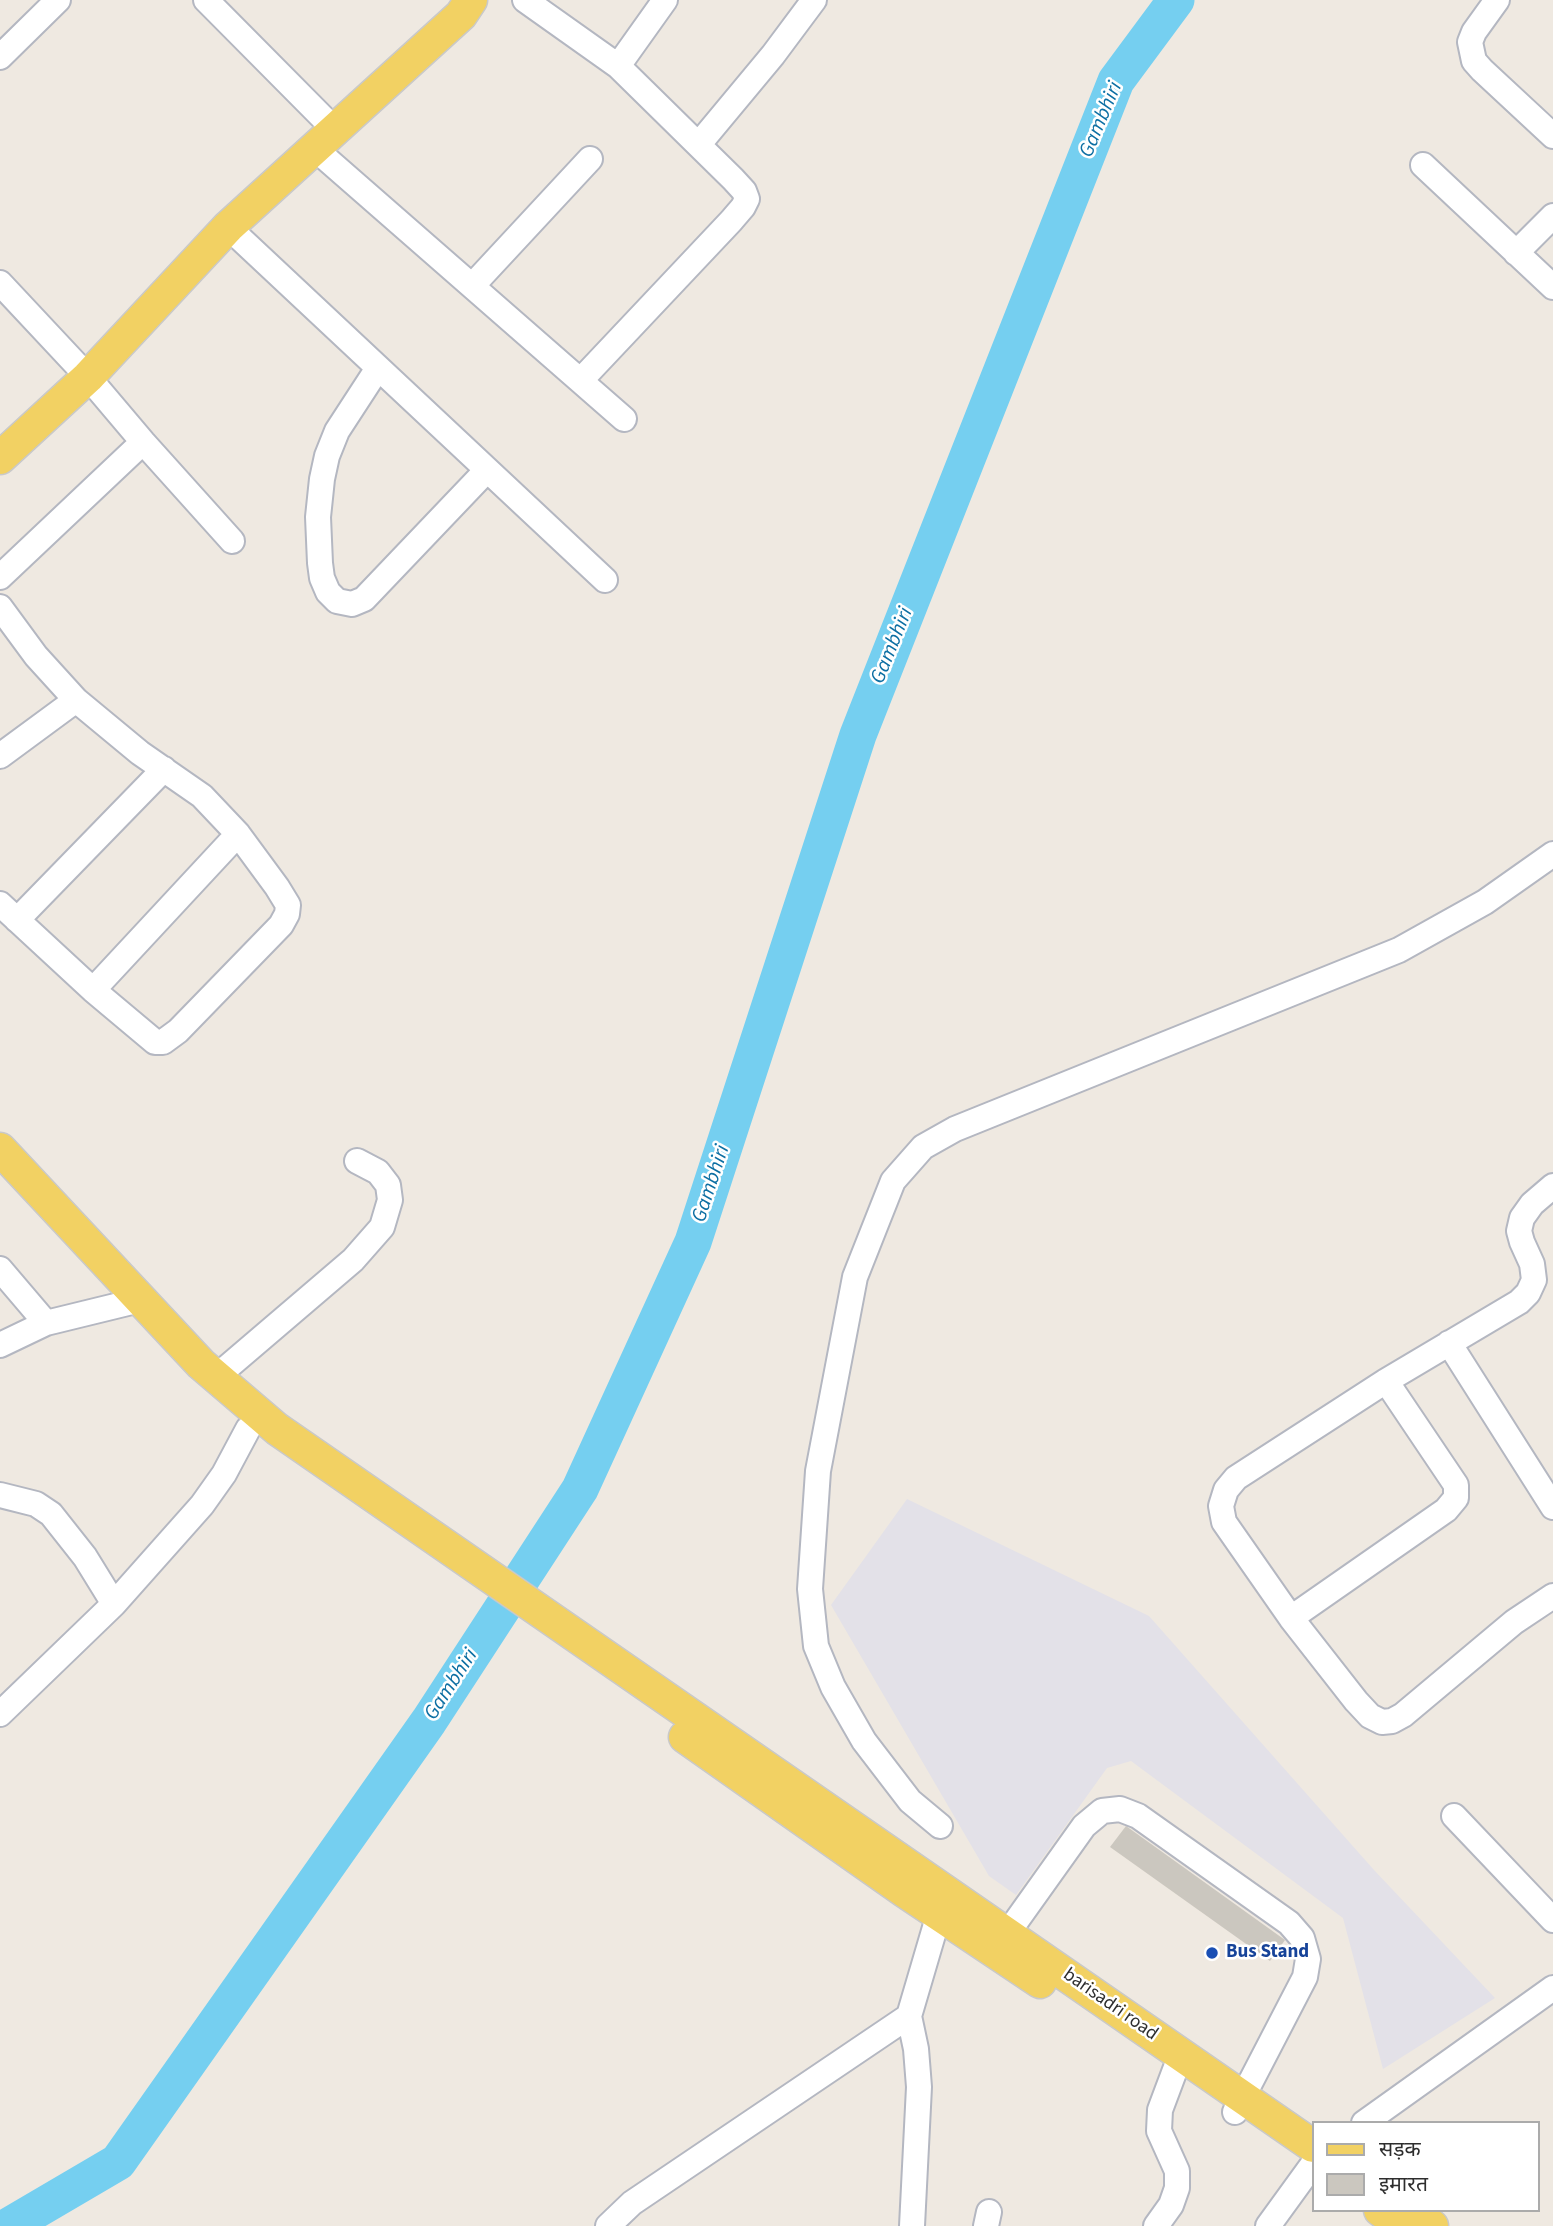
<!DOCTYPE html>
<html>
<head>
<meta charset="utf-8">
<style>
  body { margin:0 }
  #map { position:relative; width:1553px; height:2226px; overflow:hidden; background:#efe9e1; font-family:"Source Sans 3","Noto Sans Devanagari",sans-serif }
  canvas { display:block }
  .legend { position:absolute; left:1312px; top:2121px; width:228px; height:91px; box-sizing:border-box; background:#fff; border:2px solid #ababab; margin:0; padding:9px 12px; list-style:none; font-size:21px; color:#2e2e2e }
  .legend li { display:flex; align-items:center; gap:14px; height:35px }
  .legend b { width:35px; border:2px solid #ababab }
</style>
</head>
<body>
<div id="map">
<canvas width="1553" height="2226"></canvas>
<ul class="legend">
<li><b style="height:9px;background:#f2d163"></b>सड़क</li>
<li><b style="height:19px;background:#cbc7bf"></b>इमारत</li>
</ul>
</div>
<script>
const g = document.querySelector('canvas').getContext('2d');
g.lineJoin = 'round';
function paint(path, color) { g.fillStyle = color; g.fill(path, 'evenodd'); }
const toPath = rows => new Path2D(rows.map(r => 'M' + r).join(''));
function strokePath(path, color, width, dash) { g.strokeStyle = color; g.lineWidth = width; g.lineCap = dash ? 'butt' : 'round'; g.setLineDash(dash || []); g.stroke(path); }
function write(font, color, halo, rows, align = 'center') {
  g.font = font + ' "Source Sans 3",sans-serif'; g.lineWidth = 5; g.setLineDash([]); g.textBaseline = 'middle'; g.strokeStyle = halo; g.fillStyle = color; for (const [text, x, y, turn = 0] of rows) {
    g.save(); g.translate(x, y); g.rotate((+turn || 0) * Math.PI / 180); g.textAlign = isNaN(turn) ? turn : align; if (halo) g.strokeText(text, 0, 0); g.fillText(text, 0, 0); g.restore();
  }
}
const industrial = toPath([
  [907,1499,1149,1616,1374,1870,1495,1998,1383,2069,1343,1918,1131,1761,1107,1768,1016,1895,989,1876,831,1605]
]);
const river = toPath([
  [9,2226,118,2162,429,1721,580,1489,693,1242,858,735,1116,81,1176,0]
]);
const building = toPath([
  [1126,1826,1285,1940,1270,1961,1110,1847]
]);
const minor = toPath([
  [206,0,335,130],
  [525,0,618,66,733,179,744,191,747,199,743,207,731,221,581,380],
  [1497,0,1474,32,1470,42,1474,61,1482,70,1553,136],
  [0,57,58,0],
  [618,66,665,0],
  [699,144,773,55,814,0],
  [314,148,624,419],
  [1423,165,1553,287],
  [228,227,605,580],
  [1516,253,1553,216],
  [0,283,88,377,143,442,232,541],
  [472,286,590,159],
  [378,368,337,431,327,456,322,479,318,517,320,563,322,578,328,592,337,601,352,604,364,599,487,470],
  [0,577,143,442],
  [0,607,36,656,76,700,140,753,202,796,238,834,277,887,288,905,287,914,281,925,178,1031,163,1042,155,1042,93,990,0,904],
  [0,756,76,700],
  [17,920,164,769],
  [93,990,238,834],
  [0,1269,46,1323],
  [1449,1343,1553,1507],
  [0,1345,46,1323,140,1300],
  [216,1377,353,1260,382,1227,390,1200,388,1185,378,1172,357,1161],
  [1386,1381,1456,1485,1456,1498,1446,1510,1291,1618,1356,1701,1370,1716,1382,1722,1392,1721,1403,1715,1514,1622,1553,1596],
  [0,1495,36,1504,51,1514,85,1557,114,1604,0,1714],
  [114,1604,202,1505,224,1474,248,1429],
  [1291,1618,1224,1522,1221,1506,1226,1490,1236,1478,1386,1381,1519,1302,1528,1293,1534,1280,1532,1264,1522,1242,1519,1231,1522,1218,1532,1204,1553,1186],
  [1454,1816,1553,1920],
  [940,1826,910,1801,864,1741,833,1687,816,1646,810,1589,818,1471,855,1277,893,1181,923,1147,955,1129,1399,950,1485,902,1553,854],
  [997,1948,1084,1826,1102,1811,1120,1809,1138,1816,1289,1923,1302,1938,1308,1959,1305,1977,1235,2112],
  [1364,2123,1553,1988],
  [608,2226,632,2203,909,2016],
  [912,2226,919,2087,916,2049,909,2016,939,1914],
  [986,2226,989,2212],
  [1156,2226,1171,2205,1177,2188,1177,2171,1159,2131,1160,2110,1181,2054],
  [1268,2226,1313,2164]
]);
const major = toPath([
  [0,458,88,377,228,227,461,15,471,0],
  [0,1149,201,1364,277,1429,1313,2146],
  [685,1737,904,1891,1040,1982],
  [1380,2210,1403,2226],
  [1409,2210,1432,2226]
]);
const markers = [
  [1212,1953,7,"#1a4fb4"]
];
const transitNames = [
  ["Bus Stand",1226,1953]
];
const streetNames = [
  ["barisadri road",1110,2005,35]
];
const waterNames = [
  ["Gambhiri",1102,120,-67],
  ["Gambhiri",893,646,-68],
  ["Gambhiri",712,1184,-72],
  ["Gambhiri",452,1685,-57]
];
paint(industrial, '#e3e1e8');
strokePath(river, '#75cff0', 37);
paint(building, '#cbc7bf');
strokePath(minor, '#b4b7c1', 28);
strokePath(major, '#c9c9c9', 35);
strokePath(minor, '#fff', 24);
strokePath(major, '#f2d163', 32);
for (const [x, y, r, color] of markers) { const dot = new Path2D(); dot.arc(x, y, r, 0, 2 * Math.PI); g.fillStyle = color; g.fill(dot); strokePath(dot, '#fff', 2.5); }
write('bold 19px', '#164399', '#fff', transitNames, 'left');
write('19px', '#2e2e2e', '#fff', streetNames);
write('italic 21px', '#0d6fa3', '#fff', waterNames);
</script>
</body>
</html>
